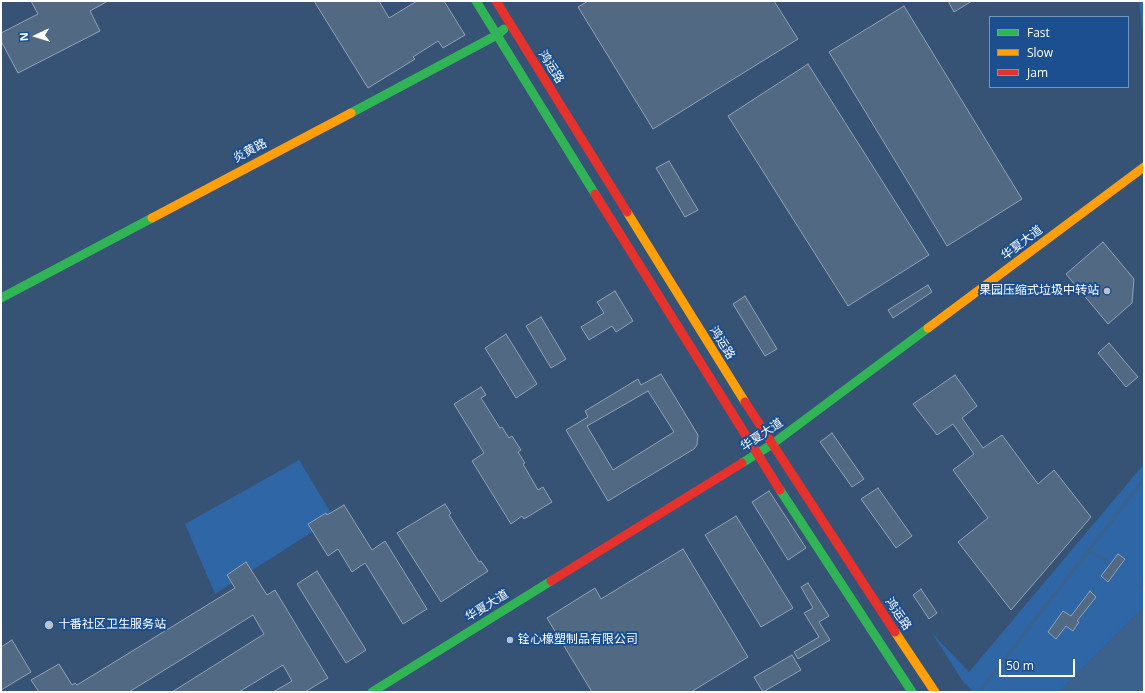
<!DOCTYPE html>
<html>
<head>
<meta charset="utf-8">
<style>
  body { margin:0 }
  #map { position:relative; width:1145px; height:693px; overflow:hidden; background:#365274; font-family:"Open Sans",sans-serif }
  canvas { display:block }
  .frame { position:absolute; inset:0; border:2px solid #fff; pointer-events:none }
  .legend { position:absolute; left:989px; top:16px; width:140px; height:72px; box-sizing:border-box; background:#1b4f8f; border:1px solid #7695bc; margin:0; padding:5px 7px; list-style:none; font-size:12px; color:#fff }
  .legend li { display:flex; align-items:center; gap:8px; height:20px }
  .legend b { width:20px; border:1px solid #7695bc }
  .north { position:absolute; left:16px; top:16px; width:40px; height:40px; -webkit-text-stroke:3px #1b4f8f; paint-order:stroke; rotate:266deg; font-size:11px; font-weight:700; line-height:16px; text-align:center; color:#fff }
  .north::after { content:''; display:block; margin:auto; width:14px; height:18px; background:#fff; clip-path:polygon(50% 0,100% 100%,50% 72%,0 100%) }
  .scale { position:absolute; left:999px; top:659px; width:76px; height:18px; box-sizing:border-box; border:2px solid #fff; border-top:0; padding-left:5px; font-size:12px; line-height:14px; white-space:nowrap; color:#fff; -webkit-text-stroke:3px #1b4f8f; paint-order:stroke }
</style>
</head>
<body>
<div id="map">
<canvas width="1145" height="693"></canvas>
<div class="frame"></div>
<ul class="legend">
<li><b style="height:5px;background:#30b455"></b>Fast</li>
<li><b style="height:5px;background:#ff9f0a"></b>Slow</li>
<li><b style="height:5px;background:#e5322d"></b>Jam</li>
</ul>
<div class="north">N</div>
<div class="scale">50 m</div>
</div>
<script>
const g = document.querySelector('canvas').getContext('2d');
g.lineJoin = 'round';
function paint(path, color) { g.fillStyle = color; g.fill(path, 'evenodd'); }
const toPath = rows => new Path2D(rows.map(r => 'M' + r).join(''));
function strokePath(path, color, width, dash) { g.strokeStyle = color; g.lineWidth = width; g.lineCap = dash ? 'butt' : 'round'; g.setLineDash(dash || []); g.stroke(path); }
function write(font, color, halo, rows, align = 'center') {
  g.font = font + ' "Open Sans","Noto Sans SC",sans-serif'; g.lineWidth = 4; g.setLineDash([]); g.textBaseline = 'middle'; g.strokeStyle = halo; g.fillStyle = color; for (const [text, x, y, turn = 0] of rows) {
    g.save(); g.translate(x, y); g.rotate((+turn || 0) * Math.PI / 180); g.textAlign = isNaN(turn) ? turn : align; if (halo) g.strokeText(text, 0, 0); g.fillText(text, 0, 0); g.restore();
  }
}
const green = toPath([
  [1139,1,1144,1,1144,45],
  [299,460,334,518,215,594,185,524],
  [1144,464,1144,607,1059,692,974,692,964,683,932,633,969,672]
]);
const water = toPath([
  [1144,607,1144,692,1059,692]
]);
const stream = toPath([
  [1089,551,1108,562],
  [1139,586,1144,590],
  [979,692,1144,479]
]);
const building = toPath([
  [31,1,108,1,90,11,100,31,18,73,1,41,1,33,38,14,31,1],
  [314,1,379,1,389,18,417,1,444,1,465,35,443,48,438,41,413,57,415,59,368,88,314,1],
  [588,1,774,1,798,39,653,129,578,7,588,1],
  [948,1,972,1,954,12,948,1],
  [904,6,1022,199,947,246,829,52,904,6],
  [808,64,929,255,848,306,728,116,808,64],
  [669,161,698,210,685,217,656,168,669,161],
  [1103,242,1134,279,1132,303,1108,324,1066,274,1103,242],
  [928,285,932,292,893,318,888,310,928,285],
  [615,291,633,321,616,332,612,326,589,340,581,327,604,313,597,302,615,291],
  [745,296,777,349,765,356,733,304,745,296],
  [541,317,566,359,551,368,526,326,541,317],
  [506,334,537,384,516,398,485,348,506,334],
  [1109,343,1138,377,1126,387,1098,353,1109,343],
  [661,374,698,435,697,445,694,449,608,501,566,430,588,417,585,411,638,379,641,385,661,374],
  [648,391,674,432,613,470,587,426,648,391],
  [955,375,977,406,962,418,983,448,1002,435,1038,484,1054,470,1091,517,1011,610,958,542,988,518,953,470,974,454,953,424,937,435,913,404,955,375],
  [481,387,486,395,481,398,500,428,502,427,509,438,512,436,521,450,518,452,525,463,523,464,538,490,543,487,552,502,524,519,522,516,511,524,472,461,484,453,454,404,481,387],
  [832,433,864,479,852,487,820,442,832,433],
  [878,488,912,536,896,548,861,499,878,488],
  [769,491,806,548,788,560,752,502,769,491],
  [445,504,451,513,449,515,479,562,481,561,488,571,441,602,397,533,445,504],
  [344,505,372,550,385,541,427,609,403,624,365,563,352,572,338,549,328,556,308,524,326,513,327,515,344,505],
  [736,516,793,608,761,627,705,535,736,516],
  [683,549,748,657,691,692,592,692,547,618,595,588,601,599,683,549],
  [1118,554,1125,559,1108,582,1101,576,1118,554],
  [246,562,267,595,275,590,328,678,305,692,273,692,292,681,283,665,239,692,172,692,264,634,253,615,129,692,39,692,31,680,59,664,72,685,75,683,77,685,235,588,227,575,246,562],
  [317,571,366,650,346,663,297,584,317,571],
  [808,583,829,616,819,622,830,640,798,659,794,652,819,637,804,613,813,608,801,587,808,583],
  [921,589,937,613,929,619,913,595,921,589],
  [1090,591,1096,597,1077,621,1079,622,1073,631,1066,626,1056,639,1048,632,1063,611,1071,616,1090,591],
  [12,640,31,672,1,690,1,647,12,640],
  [792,655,801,670,763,692,754,677,792,655]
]);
const fast = toPath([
  [476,1,595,194],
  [351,113,497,35,504,29],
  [1,298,152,218],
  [742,463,771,445,928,328],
  [780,490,912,692],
  [372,692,551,581]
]);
const slow = toPath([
  [627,212,745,402],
  [152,218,351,113],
  [928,328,1144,167],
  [895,632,935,692]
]);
const jam = toPath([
  [496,1,627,212],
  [595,194,780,490],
  [745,402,895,632],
  [551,581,742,463]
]);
const markers = [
  [1107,291,4,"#b9c2ce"],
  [49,625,5,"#b9c2ce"],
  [510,640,4,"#b9c2ce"]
];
const streetNames = [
  ["鸿运路",551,67,58],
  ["炎黄路",250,151,-28],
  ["华夏大道",1022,243,-37],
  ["鸿运路",722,343,58],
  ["华夏大道",762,435,-34],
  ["华夏大道",487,606,-32],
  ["鸿运路",898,614,56]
];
const poiNames = [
  ["果园压缩式垃圾中转站",1099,291,"right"],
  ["十番社区卫生服务站",58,625],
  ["铨心橡塑制品有限公司",518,640]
];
paint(green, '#2f66a5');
paint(water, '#3b618d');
strokePath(stream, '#3b618d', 3);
paint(building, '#526984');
strokePath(building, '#92a2b6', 1);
strokePath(fast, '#30b455', 9);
strokePath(slow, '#ff9f0a', 9);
strokePath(jam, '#e5322d', 9);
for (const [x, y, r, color] of markers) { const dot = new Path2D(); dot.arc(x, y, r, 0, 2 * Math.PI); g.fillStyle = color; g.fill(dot); strokePath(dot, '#1b4f8f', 1.5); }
write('12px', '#fff', '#1b4f8f', streetNames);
write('12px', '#fff', '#1b4f8f', poiNames, 'left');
</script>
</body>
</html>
